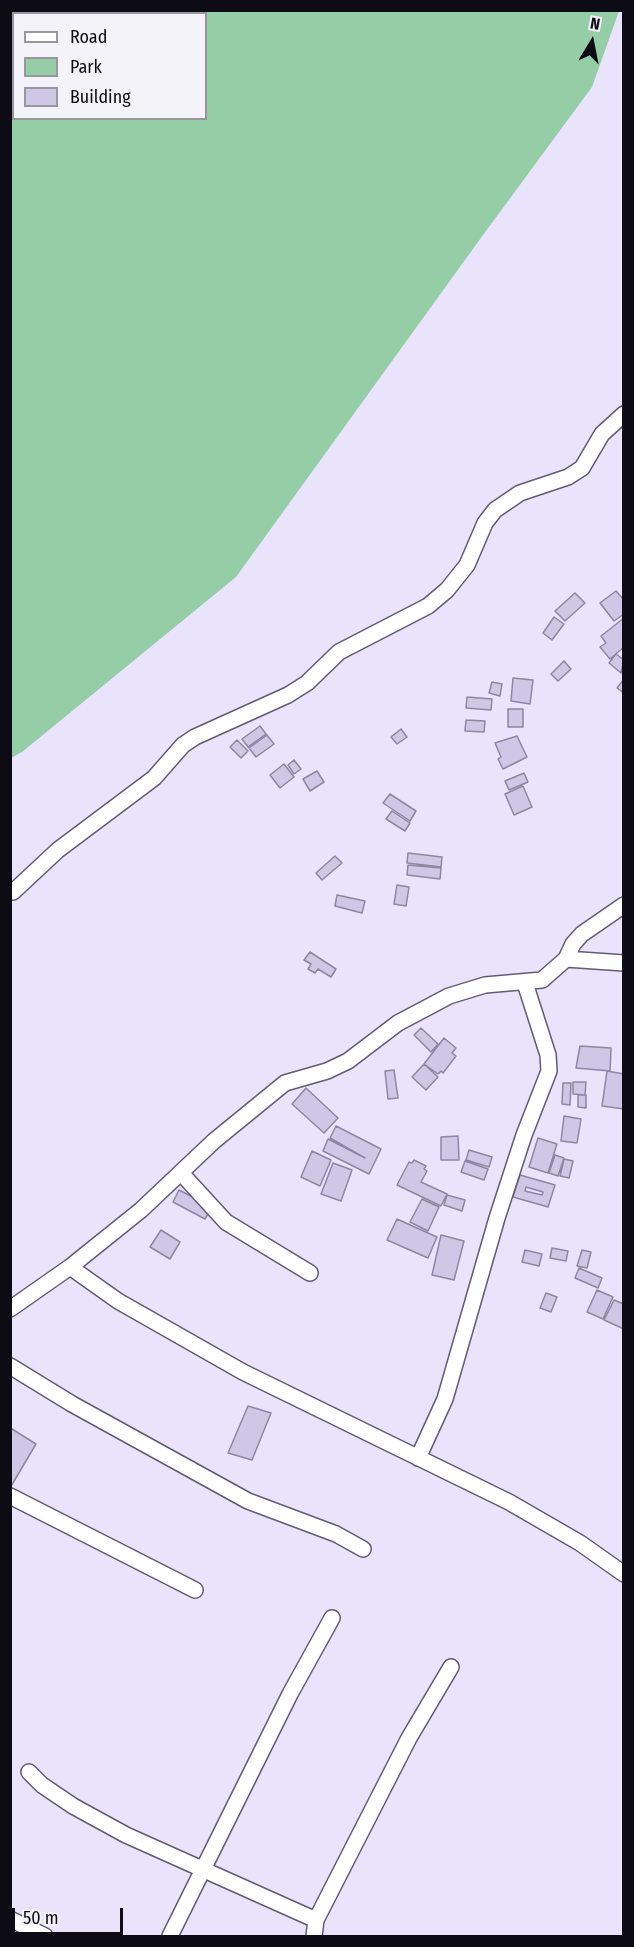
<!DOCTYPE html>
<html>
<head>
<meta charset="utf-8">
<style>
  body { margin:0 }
  #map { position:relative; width:634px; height:1947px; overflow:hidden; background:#e9e3fc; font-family:"Fira Sans Condensed",sans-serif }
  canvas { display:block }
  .frame { position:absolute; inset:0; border:12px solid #0d0b14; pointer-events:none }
  .legend { position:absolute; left:12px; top:12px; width:195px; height:108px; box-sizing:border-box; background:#f5f3fa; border:2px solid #98969e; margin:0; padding:8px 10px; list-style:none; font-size:18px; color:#0d0b14 }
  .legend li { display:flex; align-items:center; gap:12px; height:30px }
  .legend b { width:30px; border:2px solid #98969e }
  .north { position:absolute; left:562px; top:12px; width:60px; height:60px; -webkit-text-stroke:4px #f5f3fa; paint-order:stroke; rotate:10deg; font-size:16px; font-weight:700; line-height:24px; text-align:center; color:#0d0b14 }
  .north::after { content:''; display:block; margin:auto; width:21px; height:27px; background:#0d0b14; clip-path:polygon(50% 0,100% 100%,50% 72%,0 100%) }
  .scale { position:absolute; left:12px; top:1908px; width:111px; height:27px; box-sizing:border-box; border:3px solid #0d0b14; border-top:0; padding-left:8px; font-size:18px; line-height:21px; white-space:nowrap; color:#0d0b14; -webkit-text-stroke:4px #f5f3fa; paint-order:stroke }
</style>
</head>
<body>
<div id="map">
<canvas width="634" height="1947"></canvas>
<div class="frame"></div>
<ul class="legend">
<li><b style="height:8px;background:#fff"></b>Road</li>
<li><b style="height:16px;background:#95cda6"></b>Park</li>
<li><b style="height:16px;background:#cec7e6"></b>Building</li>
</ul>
<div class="north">N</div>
<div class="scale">50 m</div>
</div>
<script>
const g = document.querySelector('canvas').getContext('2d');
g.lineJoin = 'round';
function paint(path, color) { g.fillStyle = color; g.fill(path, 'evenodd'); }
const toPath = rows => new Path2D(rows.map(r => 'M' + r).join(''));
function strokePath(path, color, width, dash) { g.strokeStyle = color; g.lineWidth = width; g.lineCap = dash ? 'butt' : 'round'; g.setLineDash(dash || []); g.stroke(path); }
const green = toPath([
  [11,10,619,11,592,87,483,235,236,577,22,752,11,758],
  [14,14,206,14,206,118,14,118]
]);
const building = toPath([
  [616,591,624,600,624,614,614,621,600,603,616,591],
  [575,593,585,603,565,621,555,611,575,593],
  [554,617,564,624,552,640,543,633,554,617],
  [624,618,624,647,610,659,600,647,606,643,601,636,624,618],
  [616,654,624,660,621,673,609,663,616,654],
  [564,661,571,669,558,681,551,674,564,661],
  [513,678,533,680,530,704,511,701,513,678],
  [624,679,624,693,617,688,624,679],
  [492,682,502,684,500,696,489,693,492,682],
  [467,697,492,699,491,710,466,708,467,697],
  [508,709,523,709,523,727,508,727,508,709],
  [466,720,485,721,484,732,465,731,466,720],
  [260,726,266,734,248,747,242,739,260,726],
  [401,729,407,737,397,744,391,737,401,729],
  [267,735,274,744,256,757,249,748,267,735],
  [517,736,527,757,503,769,498,759,501,757,495,743,517,736],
  [237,740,248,751,241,758,230,747,237,740],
  [294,760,301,769,294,774,288,765,294,760],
  [284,764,294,777,280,788,270,775,284,764],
  [317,771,324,782,310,791,303,779,317,771],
  [524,773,528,782,509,790,505,781,524,773],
  [523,786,532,807,514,815,505,794,523,786],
  [390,794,416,811,410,821,383,803,390,794],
  [392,811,410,823,405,831,386,819,392,811],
  [408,853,442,857,441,867,407,863,408,853],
  [335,856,342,863,322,880,316,873,335,856],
  [408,865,441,868,440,879,407,875,408,865],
  [397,885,409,887,406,906,394,904,397,885],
  [337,895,365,901,362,913,335,906,337,895],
  [310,952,336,969,331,977,318,969,315,973,308,969,311,964,304,960,310,952],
  [421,1028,438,1044,431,1052,414,1035,421,1028],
  [444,1038,456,1048,452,1053,456,1056,443,1073,441,1071,438,1074,424,1064,444,1038],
  [580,1046,611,1048,610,1071,576,1068,580,1046],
  [424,1064,438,1077,426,1090,412,1077,424,1064],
  [394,1070,398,1098,388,1099,385,1071,394,1070],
  [607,1071,624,1074,624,1109,602,1106,607,1071],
  [573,1082,586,1082,585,1095,573,1094,573,1082],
  [563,1083,571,1083,570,1105,562,1104,563,1083],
  [306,1088,338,1118,324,1133,292,1104,306,1088],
  [578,1095,586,1095,586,1108,578,1107,578,1095],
  [564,1116,581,1119,577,1143,561,1141,564,1116],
  [336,1126,381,1149,369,1174,323,1151,328,1139,365,1158,330,1138,336,1126],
  [458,1136,459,1160,441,1160,441,1137,458,1136],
  [538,1138,557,1144,548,1173,529,1167,538,1138],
  [469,1150,492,1157,489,1167,466,1160,469,1150],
  [312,1151,331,1160,320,1186,301,1177,312,1151],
  [555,1155,564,1158,558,1176,549,1173,555,1155],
  [564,1159,573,1161,569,1178,560,1176,564,1159],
  [414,1160,426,1166,424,1169,427,1171,421,1182,447,1194,441,1206,397,1185,409,1162,412,1163,414,1160],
  [465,1161,488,1169,484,1180,461,1172,465,1161],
  [333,1163,352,1170,341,1201,321,1194,333,1163],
  [520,1175,555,1185,548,1207,513,1197,520,1175],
  [526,1187,543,1192,542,1195,525,1191,526,1187],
  [179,1190,212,1207,205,1219,173,1202,179,1190],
  [447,1195,465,1200,462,1211,444,1205,447,1195],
  [422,1199,439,1207,428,1231,410,1222,422,1199],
  [397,1219,437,1237,428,1258,387,1240,397,1219],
  [161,1230,180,1242,170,1259,150,1247,161,1230],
  [441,1235,464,1241,454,1280,432,1275,441,1235],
  [552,1248,568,1251,566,1261,550,1258,552,1248],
  [525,1250,542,1254,539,1266,522,1262,525,1250],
  [582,1250,591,1252,587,1268,577,1266,582,1250],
  [579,1268,602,1278,598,1288,575,1278,579,1268],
  [597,1290,613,1297,603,1319,587,1312,597,1290],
  [546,1293,557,1297,551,1312,540,1308,546,1293],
  [614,1300,624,1304,624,1329,604,1320,614,1300],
  [248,1406,271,1413,252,1460,228,1453,248,1406],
  [12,1429,36,1444,10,1488,10,1431,12,1429]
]);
const minor = toPath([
  [13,892,58,850,154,778,183,745,195,737,288,695,307,683,339,652,428,606,447,590,467,565,485,523,495,510,520,493,568,477,582,468,602,434,624,414],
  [566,959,573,944,582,934,624,905],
  [182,1174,226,1222,310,1273],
  [70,1267,118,1301,243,1372,509,1502,580,1543,624,1574],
  [10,1309,70,1267,141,1210,214,1141,285,1083,327,1071,348,1061,398,1023,449,996,485,985,542,980,566,959,624,963],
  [10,1366,72,1404,248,1501,336,1534,363,1549],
  [418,1458,445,1399,497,1218,524,1135,549,1071,548,1055,525,983],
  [10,1496,195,1590],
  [29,1772,42,1785,73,1806,126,1835,316,1920,409,1738,451,1667],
  [10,1919,45,1936],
  [170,1936,290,1694,332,1618],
  [314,1936,316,1920]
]);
paint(green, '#95cda6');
paint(building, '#cec7e6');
strokePath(building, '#8d87a3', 1.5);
strokePath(minor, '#625b76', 18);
strokePath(minor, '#fff', 15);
</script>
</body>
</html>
